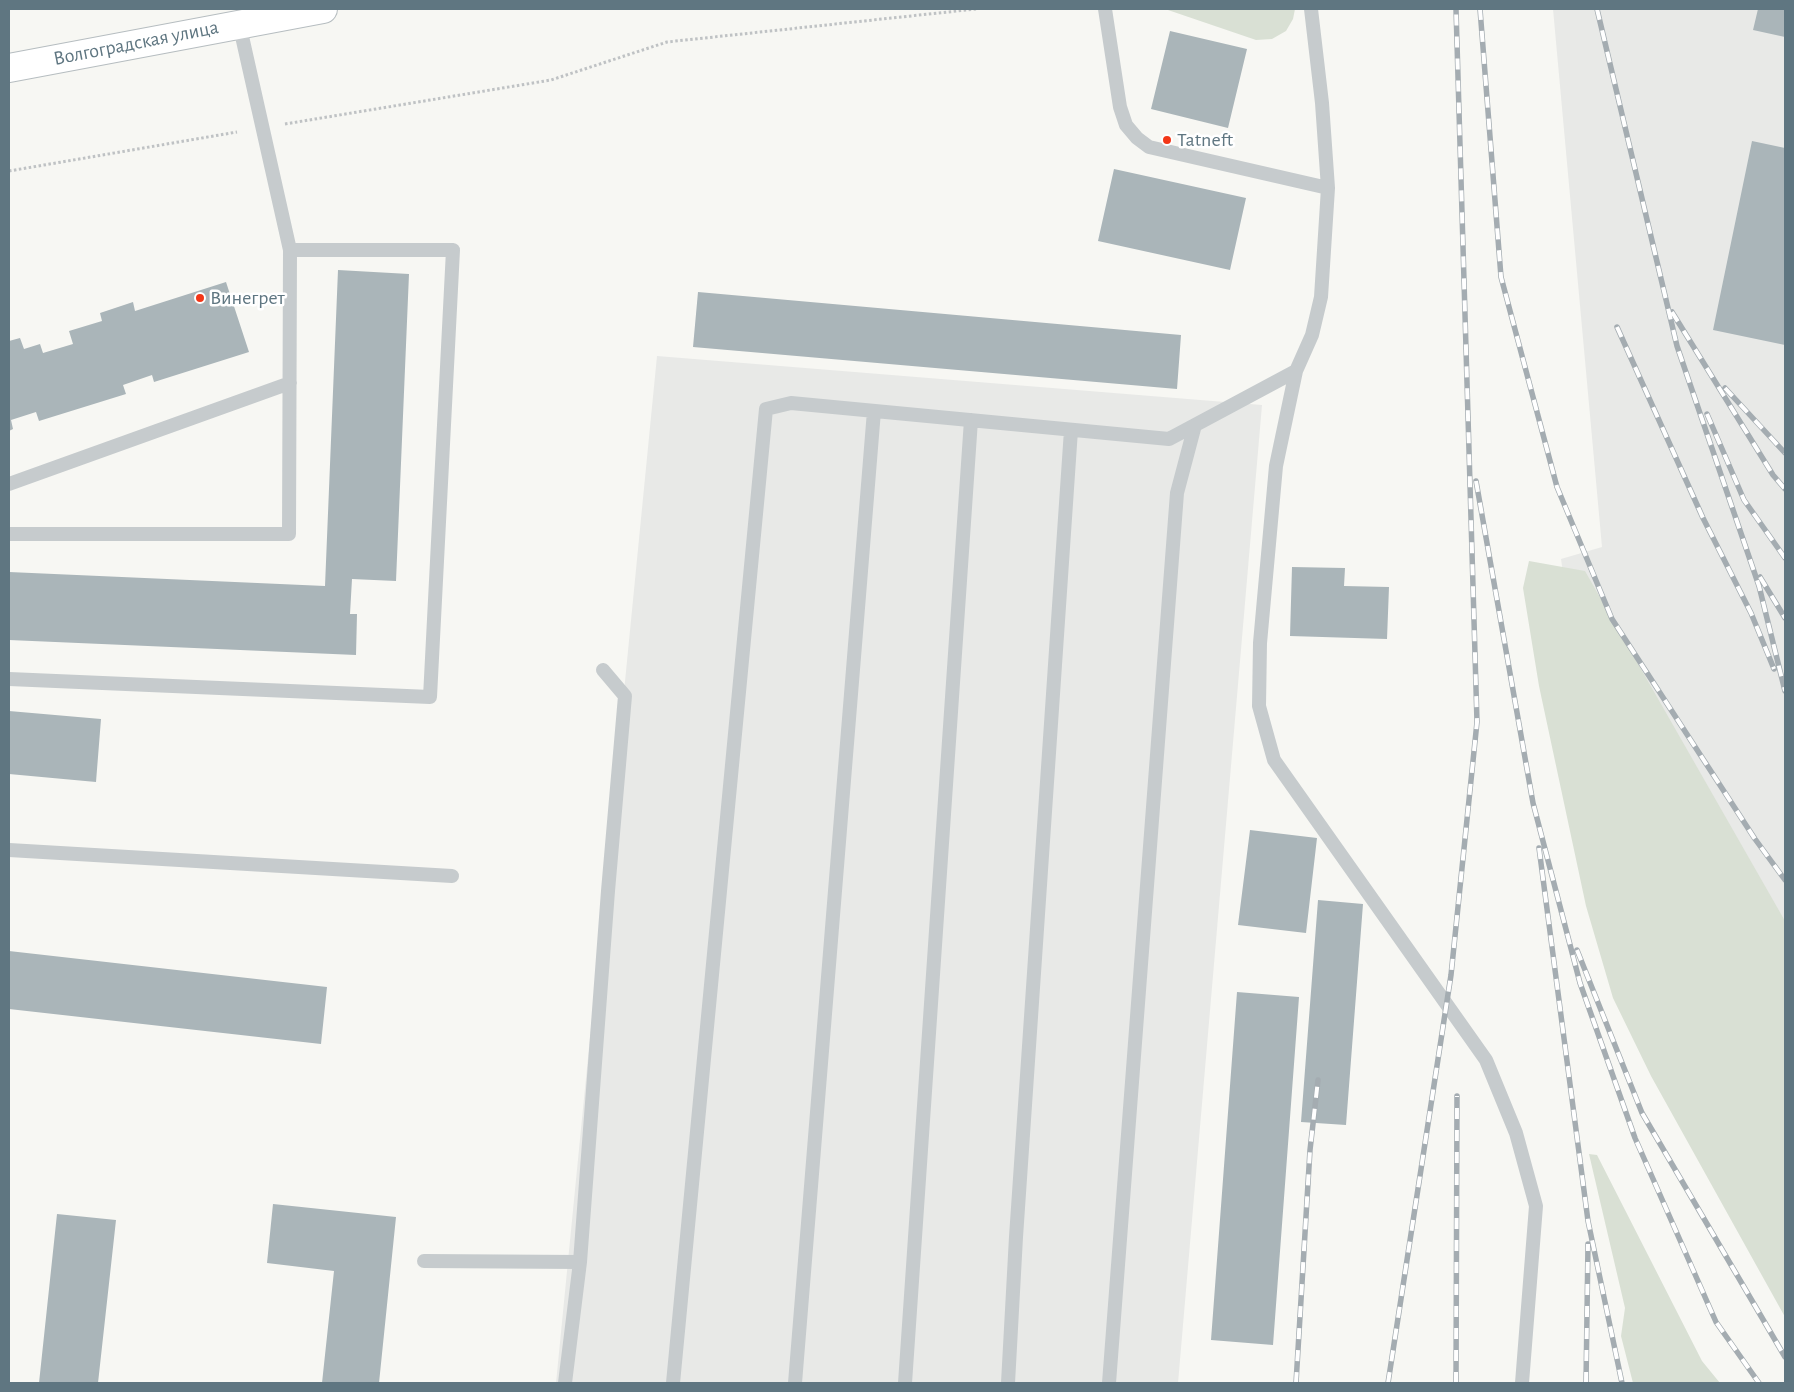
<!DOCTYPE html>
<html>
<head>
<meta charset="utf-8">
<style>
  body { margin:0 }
  #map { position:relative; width:1794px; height:1392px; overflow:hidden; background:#f7f7f3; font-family:"Alegreya Sans",sans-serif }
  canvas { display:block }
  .frame { position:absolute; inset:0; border:10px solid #5f7681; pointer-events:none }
</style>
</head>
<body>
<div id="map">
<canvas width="1794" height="1392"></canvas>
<div class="frame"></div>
</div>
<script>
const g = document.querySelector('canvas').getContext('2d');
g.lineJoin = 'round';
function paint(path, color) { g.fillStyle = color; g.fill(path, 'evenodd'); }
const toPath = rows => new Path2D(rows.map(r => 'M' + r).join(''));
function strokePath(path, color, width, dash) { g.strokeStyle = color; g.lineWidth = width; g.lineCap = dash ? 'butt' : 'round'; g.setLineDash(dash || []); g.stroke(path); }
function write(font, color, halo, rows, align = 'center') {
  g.font = font + ' "Alegreya Sans",sans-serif'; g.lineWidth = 5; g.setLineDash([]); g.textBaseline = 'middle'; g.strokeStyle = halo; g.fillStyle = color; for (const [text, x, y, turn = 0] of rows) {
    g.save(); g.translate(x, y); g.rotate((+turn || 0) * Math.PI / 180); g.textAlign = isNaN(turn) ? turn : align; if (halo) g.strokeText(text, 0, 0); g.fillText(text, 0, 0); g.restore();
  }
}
const built = toPath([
  [1553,9,1785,9,1785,1158,1614,926,1561,559,1602,547],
  [657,356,1262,405,1178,1383,556,1383]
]);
const green = toPath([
  [1165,9,1295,9,1293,19,1286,31,1272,39,1256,40],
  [1529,561,1585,571,1785,921,1785,1317,1651,1076,1613,998,1586,906,1539,686,1523,588],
  [1589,1154,1597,1155,1702,1361,1720,1383,1633,1383,1621,1336,1625,1308]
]);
const building = toPath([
  [1758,9,1785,9,1785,37,1753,30],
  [1170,31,1247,49,1228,128,1151,109],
  [1752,141,1785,148,1785,345,1713,330],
  [1114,169,1246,198,1230,270,1098,241],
  [338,270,409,274,396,581,352,579,350,614,357,614,356,655,9,640,9,572,325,586],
  [226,282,249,352,154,382,152,375,123,385,126,394,39,421,36,412,11,420,13,429,9,431,9,341,20,338,24,349,40,344,43,353,73,344,69,331,102,321,100,313,133,302,135,311],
  [698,292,1181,335,1177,389,693,347],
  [1292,567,1345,568,1344,586,1389,587,1387,639,1290,636],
  [9,711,101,719,96,782,9,774],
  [1250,830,1317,838,1306,933,1238,925],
  [1318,900,1363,904,1346,1125,1301,1122],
  [9,951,327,987,321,1044,9,1009],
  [1237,992,1299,997,1273,1345,1211,1340],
  [273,1204,396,1217,379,1383,322,1383,334,1271,267,1263],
  [57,1214,116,1220,98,1383,39,1383]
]);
const path = toPath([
  [285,124,551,80,667,42,976,9],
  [9,171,237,132]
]);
const lane = toPath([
  [1105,9,1120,107,1126,125,1137,138,1149,147,1328,188],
  [1311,9,1322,103,1328,188,1321,297,1312,335,1296,371,1276,466,1260,643,1259,706,1274,760,1486,1060,1516,1133,1536,1206,1522,1383],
  [9,484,290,383],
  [9,534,289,534,290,250,239,23],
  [9,679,430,697,453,250,290,250],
  [9,850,452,876],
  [424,1261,580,1262],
  [565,1383,580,1262,608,891,625,696,603,670],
  [673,1383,766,409,791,403,1169,439,1296,371],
  [795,1383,874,411],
  [905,1383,971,420],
  [1008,1383,1016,1237,1071,430],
  [1109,1383,1177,493,1195,425]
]);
const secondary = toPath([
  [9,68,323,9]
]);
const rail = toPath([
  [1480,9,1501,277,1557,487,1612,619,1755,839,1785,880],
  [1597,9,1677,346,1759,586,1785,691],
  [1672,312,1773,475,1785,489],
  [1617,327,1703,518,1751,613,1774,669],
  [1725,388,1785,453],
  [1707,414,1744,500,1785,558],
  [1476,481,1533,803,1580,983,1635,1138,1716,1322,1759,1383],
  [1760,577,1785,618],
  [1539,848,1588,1221,1622,1383],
  [1577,950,1642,1113,1785,1357],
  [1296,1383,1310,1150,1318,1080],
  [1388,1383,1451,975,1477,722,1456,9],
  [1456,1383,1457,1096],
  [1586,1383,1588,1244]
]);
const markers = [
  [1167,140,5,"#f33617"],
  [200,298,5,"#f33617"]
];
const streetNames = [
  ["Волгоградская улица",136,43,-11]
];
const poiNames = [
  ["Tatneft",1177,140],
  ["Винегрет",210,298]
];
paint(built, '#e8e9e7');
paint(green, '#d9e0d4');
paint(building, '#aab5b9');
strokePath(secondary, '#b6bdc0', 30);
strokePath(path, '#bfc2c4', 3, [2.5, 2.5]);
strokePath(lane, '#c6cbcd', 14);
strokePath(secondary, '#fff', 28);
strokePath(rail, '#a4acb1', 5.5);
strokePath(rail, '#fff', 4, [11]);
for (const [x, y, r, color] of markers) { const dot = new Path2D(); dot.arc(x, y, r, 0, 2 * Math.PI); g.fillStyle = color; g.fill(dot); strokePath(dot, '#fff', 2); }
write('20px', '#5f7681', '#fff', streetNames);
write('20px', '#5f7681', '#fff', poiNames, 'left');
</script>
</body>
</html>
